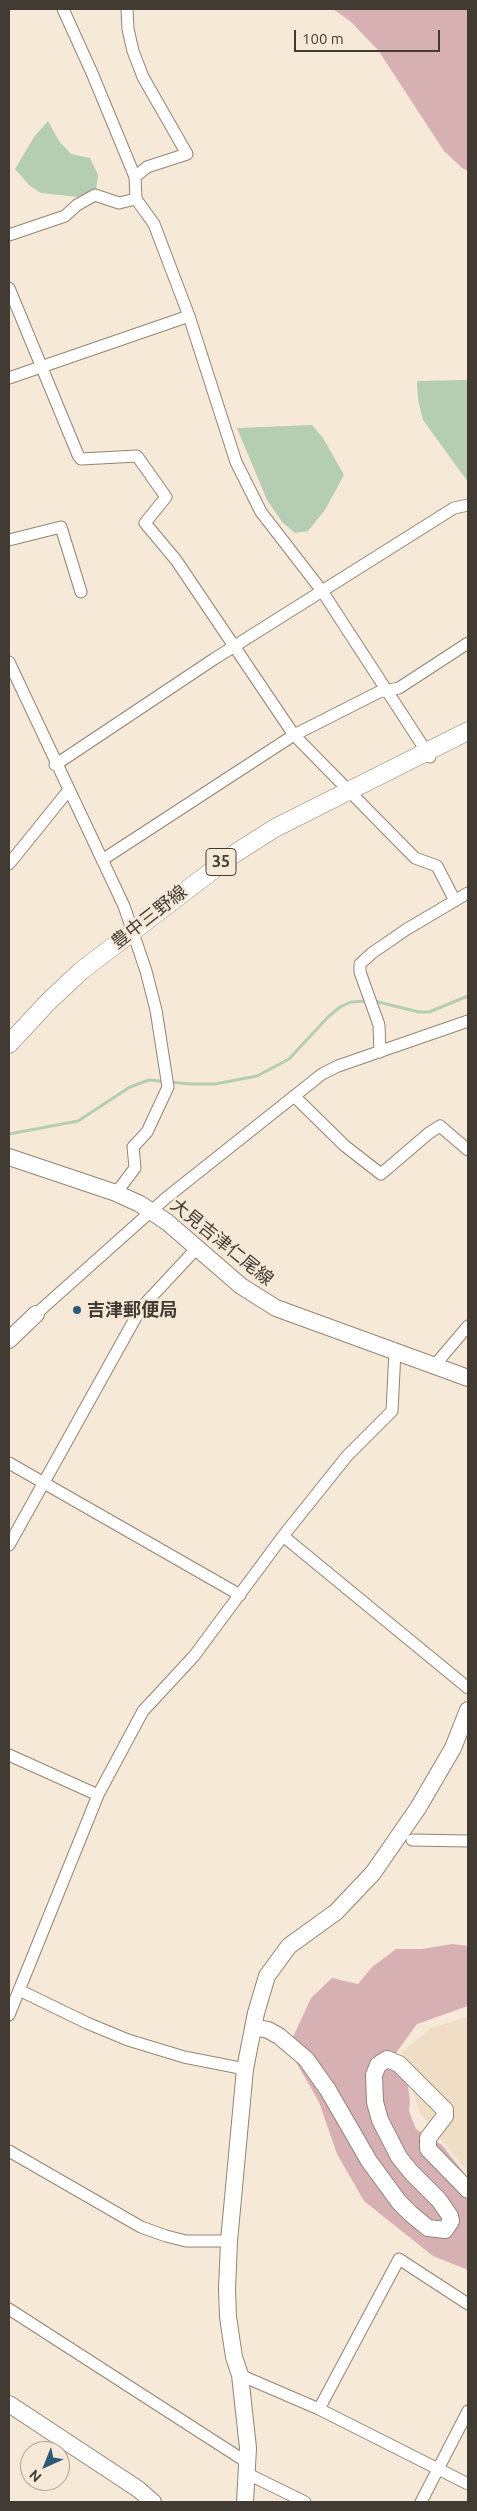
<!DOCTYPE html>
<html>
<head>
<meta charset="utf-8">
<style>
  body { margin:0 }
  #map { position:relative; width:477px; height:2511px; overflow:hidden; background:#f7e9d7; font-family:Ubuntu,sans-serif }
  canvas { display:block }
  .frame { position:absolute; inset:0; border:10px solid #413b34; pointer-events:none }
  .north { position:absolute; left:20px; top:2441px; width:50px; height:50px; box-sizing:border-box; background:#f7e9d7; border:1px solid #aea396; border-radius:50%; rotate:224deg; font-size:14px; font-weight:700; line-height:20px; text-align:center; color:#413b34 }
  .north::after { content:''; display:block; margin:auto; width:18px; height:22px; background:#2c5a79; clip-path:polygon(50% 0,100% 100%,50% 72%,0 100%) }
  .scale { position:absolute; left:294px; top:30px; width:146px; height:22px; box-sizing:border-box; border:2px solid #413b34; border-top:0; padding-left:6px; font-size:15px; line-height:18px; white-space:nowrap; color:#413b34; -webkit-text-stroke:4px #f7e9d7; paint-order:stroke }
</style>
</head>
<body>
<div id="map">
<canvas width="477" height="2511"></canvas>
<div class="frame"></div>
<div class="north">N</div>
<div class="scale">100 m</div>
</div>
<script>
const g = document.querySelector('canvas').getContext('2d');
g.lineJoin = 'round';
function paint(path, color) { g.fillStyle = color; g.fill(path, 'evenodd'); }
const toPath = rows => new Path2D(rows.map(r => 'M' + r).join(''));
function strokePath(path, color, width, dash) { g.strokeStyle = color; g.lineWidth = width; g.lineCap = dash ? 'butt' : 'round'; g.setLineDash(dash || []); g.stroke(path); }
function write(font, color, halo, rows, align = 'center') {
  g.font = font + ' Ubuntu,"Noto Sans JP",sans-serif'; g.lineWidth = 5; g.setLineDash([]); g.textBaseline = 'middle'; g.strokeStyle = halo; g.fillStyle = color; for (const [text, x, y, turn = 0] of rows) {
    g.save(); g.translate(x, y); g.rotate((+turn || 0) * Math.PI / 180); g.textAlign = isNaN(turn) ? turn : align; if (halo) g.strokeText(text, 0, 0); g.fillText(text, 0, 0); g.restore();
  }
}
const built = toPath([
  [468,2017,468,2173,419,2112,402,2052,431,2028]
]);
const forest = toPath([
  [333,9,468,9,468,171,462,168,444,151,378,50,350,21],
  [452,1944,468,1946,468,2006,417,2024,396,2053,407,2081,410,2100,409,2111,416,2129,442,2145,468,2178,468,2270,433,2256,364,2201,337,2154,319,2102,288,2048,311,1998,332,1978,358,1984,372,1967,396,1949,422,1949]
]);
const water = toPath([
  [48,121,59,141,71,154,90,158,98,175,96,190,78,197,41,193,30,186,15,169,34,137],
  [468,380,468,482,423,420,418,400,417,381],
  [312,425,323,438,344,475,325,510,308,531,295,533,282,522,267,500,237,428]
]);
const stream = toPath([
  [374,1001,419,1012,429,1012,468,996],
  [9,1134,78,1121,130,1087,149,1080,190,1084,215,1084,257,1076,289,1059,328,1017,340,1007,351,1002,367,1001]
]);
const street = toPath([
  [63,9,92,73,135,177,136,199,154,224,189,316,236,462,261,512,322,591,430,757],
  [127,9,128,29,133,51,143,77,187,154,147,167,135,177],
  [9,235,65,216,77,205,95,195,119,203,136,199],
  [9,288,78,455,81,459,137,456,166,497,145,523,176,560,294,735,415,858,437,866,455,901],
  [9,378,189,316],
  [9,540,61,527,81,592],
  [9,662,124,906,146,971,156,1010,168,1087,147,1132,133,1147,135,1168,116,1193],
  [55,765,214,659,454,508,468,505],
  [102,860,294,735,379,692,399,688,468,643],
  [9,864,68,791],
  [380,1052,379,1025,360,972,360,964,372,953,407,929,468,893],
  [294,1096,345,1146,381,1174,429,1133,440,1126,468,1150],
  [36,1314,166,1198,322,1074,338,1066,468,1021],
  [434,1366,468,1326],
  [9,1463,240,1595],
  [283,1536,468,1688],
  [9,1545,141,1308,197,1248],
  [9,1755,98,1795],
  [412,1840,468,1841],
  [19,1990,87,2023,128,2040,184,2057,245,2069],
  [9,2015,98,1795,143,1711,194,1656,283,1536,347,1456,392,1411,395,1351],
  [9,2151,141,2227,166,2236,186,2241,229,2241],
  [9,2309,248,2463],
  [240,2375,319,2409,468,2484],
  [319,2409,399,2259,468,2304],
  [248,2474,305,2502],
  [421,2502,468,2411]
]);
const secondary = toPath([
  [9,1157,116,1193,140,1204,167,1222,241,1286,276,1308,468,1378],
  [9,1340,36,1314],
  [253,2027,268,2030,279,2036,306,2059,328,2090,369,2161,399,2202,411,2214,428,2228,445,2230,451,2221,450,2216,439,2200,411,2172,399,2157,380,2120,375,2102,374,2075,378,2065,387,2059,399,2064,445,2110,445,2116,428,2138,428,2149,468,2190],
  [9,2404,138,2489,153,2502],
  [245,2502,248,2448,240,2375,234,2357,228,2317,227,2289,229,2241,245,2069,256,2013,267,1976,289,1946,336,1912,373,1873,418,1808,453,1748,468,1710]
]);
const primary = toPath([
  [9,1044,48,1002,81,971,234,854,275,828,468,731]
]);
const markers = [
  [77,1310,5,"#2c5a79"]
];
const shields = [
  [221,862,30]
];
const shieldNames = [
  ["35",221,862]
];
const streetNames = [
  ["豊中三野線",149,917,-38],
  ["大見吉津仁尾線",222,1242,39]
];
const poiNames = [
  ["吉津郵便局",87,1310]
];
paint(built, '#efdec5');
paint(forest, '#d7b0b4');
paint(water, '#b5cdb2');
strokePath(stream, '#b5cdb2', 3);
strokePath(street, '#918574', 13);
strokePath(secondary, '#918574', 18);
strokePath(primary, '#918574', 19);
strokePath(street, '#fff', 11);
strokePath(secondary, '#fff', 16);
strokePath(primary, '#fff', 18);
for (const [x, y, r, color] of markers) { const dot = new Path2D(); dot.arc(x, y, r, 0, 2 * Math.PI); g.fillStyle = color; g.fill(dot); strokePath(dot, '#f7e9d7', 2); }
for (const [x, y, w] of shields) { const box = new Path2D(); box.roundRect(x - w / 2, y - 13.5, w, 27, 4); g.fillStyle = '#f7e9d7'; g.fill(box); strokePath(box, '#413b34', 1); }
write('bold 16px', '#413b34', null, shieldNames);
write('18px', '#413b34', '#f7e9d7', streetNames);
write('bold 18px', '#413b34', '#f7e9d7', poiNames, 'left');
</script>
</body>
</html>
